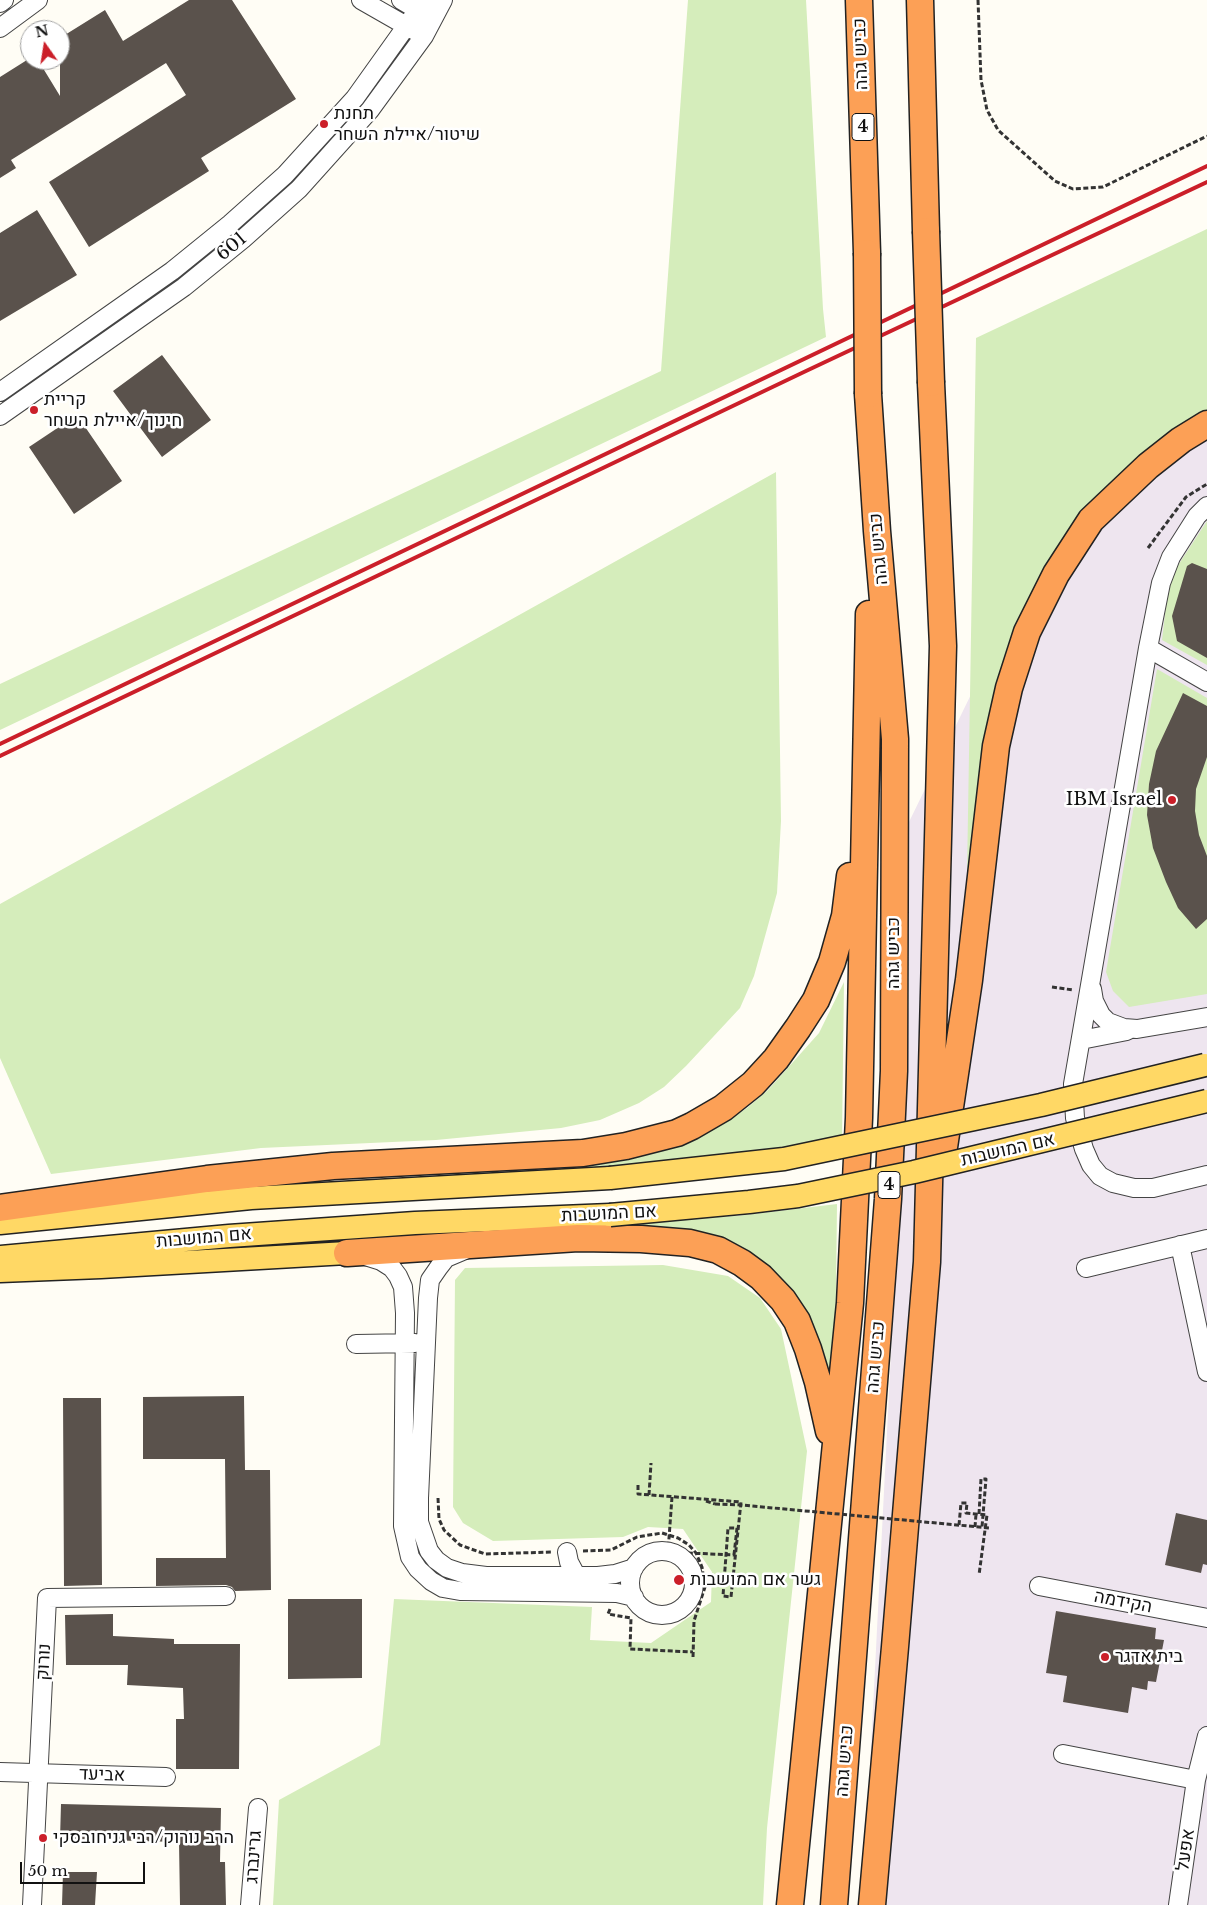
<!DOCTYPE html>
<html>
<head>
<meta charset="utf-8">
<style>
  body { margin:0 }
  #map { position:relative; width:1207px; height:1905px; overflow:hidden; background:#fffdf5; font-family:"Libre Baskerville",serif }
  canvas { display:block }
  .north { position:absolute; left:20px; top:20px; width:50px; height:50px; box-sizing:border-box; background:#fff; border:1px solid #a0a0a0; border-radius:50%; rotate:347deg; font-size:14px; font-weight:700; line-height:20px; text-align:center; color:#111 }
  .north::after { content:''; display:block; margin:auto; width:18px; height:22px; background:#cb1f29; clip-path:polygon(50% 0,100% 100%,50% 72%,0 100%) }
  .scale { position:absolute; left:20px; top:1862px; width:125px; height:22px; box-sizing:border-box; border:2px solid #111; border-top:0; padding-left:6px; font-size:15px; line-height:18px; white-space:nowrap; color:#111; -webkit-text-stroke:4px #fff; paint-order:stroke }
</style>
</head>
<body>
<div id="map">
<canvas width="1207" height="1905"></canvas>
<div class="north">N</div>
<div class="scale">50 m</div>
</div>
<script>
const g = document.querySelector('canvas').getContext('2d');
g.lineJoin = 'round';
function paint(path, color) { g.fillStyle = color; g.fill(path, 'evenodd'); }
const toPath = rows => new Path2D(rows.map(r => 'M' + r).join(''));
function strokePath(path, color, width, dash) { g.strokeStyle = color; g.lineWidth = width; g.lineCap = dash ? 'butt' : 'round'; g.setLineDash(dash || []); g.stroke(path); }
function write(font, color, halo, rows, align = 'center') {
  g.font = font + ' "Libre Baskerville",Heebo,serif'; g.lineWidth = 5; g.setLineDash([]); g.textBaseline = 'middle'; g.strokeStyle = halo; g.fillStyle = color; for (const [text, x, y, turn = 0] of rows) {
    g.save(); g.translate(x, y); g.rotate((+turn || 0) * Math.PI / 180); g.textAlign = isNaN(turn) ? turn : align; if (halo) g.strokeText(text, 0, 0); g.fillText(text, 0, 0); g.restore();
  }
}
const industrial = toPath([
  [1207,384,1207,1905,863,1905,909,998,909,822,996,643]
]);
const green = toPath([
  [688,0,806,0,823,309,826,337,0,730,0,684,661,371],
  [1207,229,1207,411,1193,418,1033,596,976,876,967,873,976,338],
  [776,472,781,821,777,893,754,976,740,1008,686,1066,664,1087,639,1103,600,1120,561,1128,436,1140,261,1148,51,1174,0,1058,0,904],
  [1207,521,1207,665,1162,640,1169,579],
  [1157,669,1207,698,1207,994,1129,1007,1113,991,1106,972],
  [844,982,842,1140,585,1172,592,1158,690,1136,723,1124,747,1108,768,1090,819,1033],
  [837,1204,835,1376,822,1372,780,1282,642,1235,643,1219,737,1216],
  [663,1265,728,1276,760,1298,781,1329,807,1451,767,1828,763,1905,273,1905,279,1800,380,1745,394,1599,592,1607,590,1640,651,1643,711,1602,712,1572,683,1529,648,1527,623,1537,493,1541,463,1523,453,1507,455,1280,465,1268]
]);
const building = toPath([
  [189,0,232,0,296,99,201,158,209,171,89,247,49,182,186,95,166,63,11,160,16,168,0,178,0,77,27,60,38,60,60,96,60,38,105,10,123,41],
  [37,210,77,275,0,321,0,233],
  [162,355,211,420,162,457,113,391],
  [77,415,122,481,74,514,29,447],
  [1192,563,1207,569,1207,658,1177,641,1172,616,1187,566],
  [1183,693,1207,706,1207,757,1196,789,1195,811,1199,835,1207,856,1207,919,1196,929,1178,908,1166,882,1153,848,1147,815,1149,784,1156,751],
  [244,1396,245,1470,270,1470,271,1590,235,1591,232,1587,226,1585,156,1586,156,1558,226,1558,225,1459,143,1459,143,1397],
  [63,1398,101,1398,102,1585,64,1586],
  [1176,1513,1207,1520,1207,1565,1203,1564,1201,1573,1165,1565],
  [288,1599,362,1599,362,1678,288,1679],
  [1056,1611,1156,1628,1155,1639,1164,1640,1156,1682,1148,1681,1147,1690,1132,1687,1128,1713,1063,1702,1067,1676,1046,1673],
  [113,1614,113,1636,174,1639,174,1644,240,1644,239,1769,176,1769,176,1719,184,1719,183,1688,127,1685,128,1665,66,1665,65,1615],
  [61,1804,221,1808,220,1862,225,1862,226,1905,180,1905,179,1842,60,1839],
  [63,1872,97,1872,95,1905,62,1905]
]);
const path = toPath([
  [978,0,981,80,987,110,998,130,1055,181,1073,189,1103,187,1207,136],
  [1148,548,1186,497,1207,484],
  [1052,987,1073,990],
  [638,1485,638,1494,741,1502],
  [649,1495,651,1463],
  [672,1497,668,1552,734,1555],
  [438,1498,439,1519,444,1530,460,1545,485,1554,552,1552],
  [706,1501,715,1504],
  [959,1525,961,1503,967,1503,966,1513,987,1515,979,1575],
  [975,1527,976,1514],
  [583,1551,611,1550,637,1537,662,1533,678,1538,689,1545,696,1553,702,1567,705,1587,694,1621,693,1658],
  [610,1609,608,1614,631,1618,630,1649,693,1652]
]);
const minor = toPath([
  [361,0,417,32],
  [401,0,418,10,423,20],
  [0,3,4,0],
  [0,28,38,0],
  [0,392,172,271,230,224,285,175,355,98,425,0],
  [0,416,184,287,243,239,299,189,370,110,424,36,443,0],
  [1207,506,1197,516,1171,557,1161,583,1148,648,1073,1084,1075,1118,1084,1149,1091,1165,1100,1176,1113,1183,1134,1188,1153,1188,1207,1175],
  [1148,648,1207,682],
  [1092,989,1094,1001,1101,1015,1108,1022,1124,1028,1137,1029,1207,1017],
  [1081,1040,1127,1031],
  [1180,1245,1207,1372],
  [465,1250,446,1258,439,1267,430,1280,428,1298,419,1498,419,1522,429,1551,436,1560,447,1568,462,1573,486,1576,598,1576,615,1574,634,1568],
  [365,1256,381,1261,392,1268,398,1276,403,1287,405,1313,403,1526,410,1557,418,1569,431,1581,443,1588,460,1591,617,1593,634,1597],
  [1086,1268,1207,1239],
  [356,1344,415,1343],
  '630 1583a32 32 0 1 1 64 0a32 32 0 1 1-64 0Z',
  [567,1552,569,1562,577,1577],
  [1039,1586,1207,1618],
  [1063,1754,1196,1780],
  [0,1772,166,1777],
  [32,1905,47,1598,226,1596],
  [250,1905,258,1808],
  [1178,1905,1196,1780,1207,1736]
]);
const major = toPath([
  [0,1223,251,1198,610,1178],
  [0,1257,229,1236,415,1223,610,1215],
  [0,1271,101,1267,347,1253]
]);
const highway = toPath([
  [859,0,867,253],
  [920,0,926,231],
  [944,1147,969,980,996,746,1009,688,1027,632,1056,574,1091,520,1148,466,1181,440,1207,424],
  [0,1208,207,1179,333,1166,583,1153,626,1146,677,1133,692,1126,723,1108,753,1084,776,1059,798,1028,816,1000,832,962,845,916,850,876],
  [347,1253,578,1238,641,1239,690,1243,718,1250,742,1263,761,1277,783,1300,797,1321,808,1349,818,1382,829,1431],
  [790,1905,850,1303,859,1118,869,614],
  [834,1905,888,1199,894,1071,895,739,877,531,868,394],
  [872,1905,895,1647,927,1262,943,646,931,383]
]);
const rail = toPath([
  [0,744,1207,166],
  [0,756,806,371,1207,182]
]);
const pathBridge = toPath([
  [715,1504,741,1505,990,1528],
  [979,1514,981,1479,986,1479,982,1527],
  [734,1555,737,1528,728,1528,723,1596,731,1597,741,1502]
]);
const majorBridge = toPath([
  [610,1178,784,1159,1041,1105,1205,1065],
  [610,1215,749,1202,798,1196,914,1172,1207,1101]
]);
const highwayBridge = toPath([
  [926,231,931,383],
  [867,253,868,394]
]);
const markers = [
  [324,124,5,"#cb1f29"],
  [34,410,5,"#cb1f29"],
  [1172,800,5,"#cb1f29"],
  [679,1580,6,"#cb1f29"],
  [1105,1657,5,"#cb1f29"],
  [43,1838,5,"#cb1f29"]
];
const shields = [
  [863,127,22],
  [889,1185,22]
];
const shieldNames = [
  ["4",863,127],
  ["4",889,1185]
];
const streetNames = [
  ["כביש גהה",861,54,-92],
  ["601",232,247,-40],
  ["כביש גהה",879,549,-95],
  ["כביש גהה",894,953,-90],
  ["אם המושבות",1008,1150,-13],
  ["אם המושבות",609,1214,-3],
  ["אם המושבות",204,1238,-5],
  ["כביש גהה",876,1357,-85],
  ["הקידמה",1123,1602,11],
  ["נורוק",44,1662,-87],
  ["כביש גהה",845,1761,-86],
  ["אביעד",102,1775,2],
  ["אפעל",1186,1850,-82],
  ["גרינברג",254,1857,-86]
];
const poiNames = [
  ["תחנת",334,114],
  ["שיטור/איילת השחר",334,135],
  ["קריית",44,400],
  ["חינוך/איילת השחר",44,421],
  ["IBM Israel",1162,800,"right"],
  ["גשר אם המושבות",690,1580],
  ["בית אדגר",1115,1657],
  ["הרב נורוק/רבי גניחובסקי",53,1838]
];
paint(industrial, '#eee5ef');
paint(green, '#d5edbb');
paint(building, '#5a524c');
strokePath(minor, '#444', 20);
strokePath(major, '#222', 25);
strokePath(highway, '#222', 29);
strokePath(path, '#333', 3, [5, 2.5]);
strokePath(minor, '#fff', 18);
strokePath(major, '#ffd865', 22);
strokePath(highway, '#fca056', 26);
strokePath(rail, '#cb1f29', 4);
strokePath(majorBridge, '#222', 25, []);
strokePath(highwayBridge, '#222', 29, []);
strokePath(pathBridge, '#333', 3, [5, 2.5]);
strokePath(majorBridge, '#ffd865', 22);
strokePath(highwayBridge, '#fca056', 26);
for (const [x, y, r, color] of markers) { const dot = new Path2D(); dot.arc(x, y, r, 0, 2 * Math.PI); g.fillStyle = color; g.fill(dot); strokePath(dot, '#fff', 2); }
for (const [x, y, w] of shields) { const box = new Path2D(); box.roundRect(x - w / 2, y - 13.5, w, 27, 4); g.fillStyle = '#fff'; g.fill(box); strokePath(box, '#111', 1); }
write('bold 16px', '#111', null, shieldNames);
write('18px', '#111', '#fff', streetNames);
write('18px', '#111', '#fff', poiNames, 'left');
</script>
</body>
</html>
